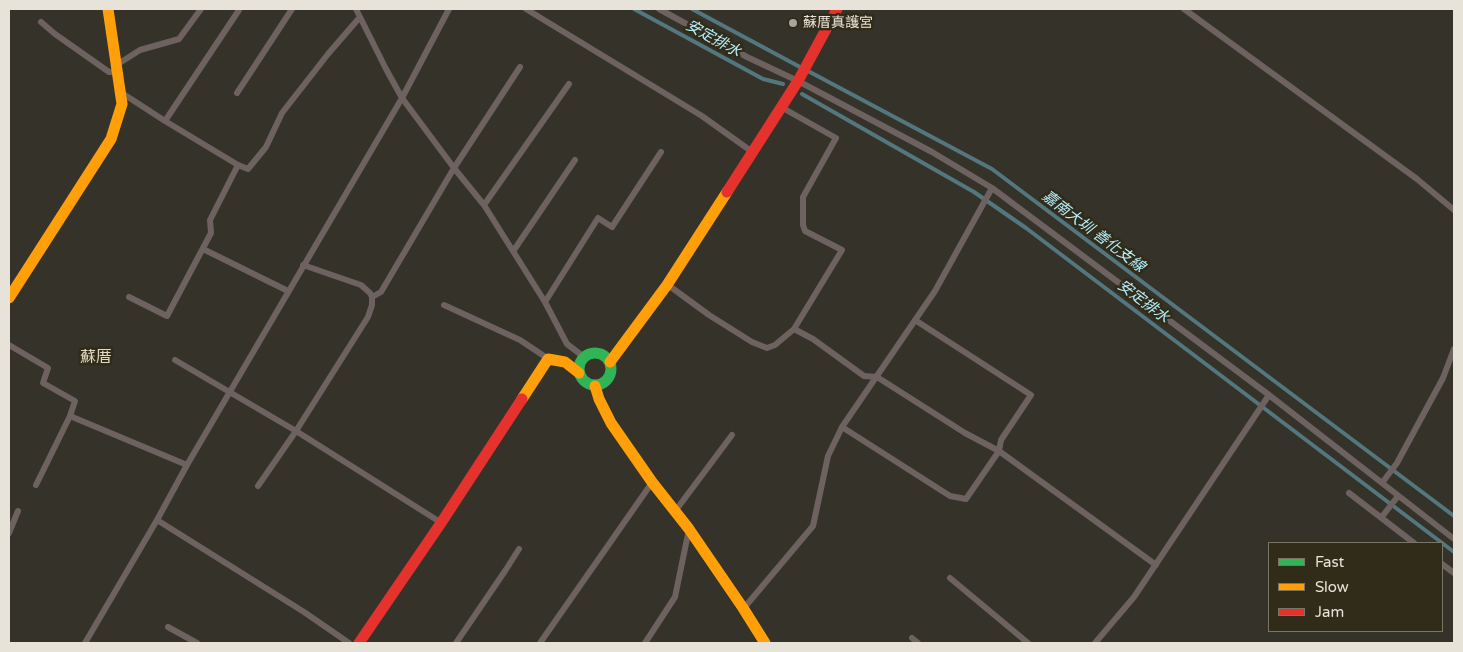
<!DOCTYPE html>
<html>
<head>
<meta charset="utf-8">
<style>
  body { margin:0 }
  #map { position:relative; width:1463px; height:652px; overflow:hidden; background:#353229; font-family:"Varela Round",sans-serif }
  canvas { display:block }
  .frame { position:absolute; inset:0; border:10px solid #e7e3d8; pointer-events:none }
  .legend { position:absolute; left:1268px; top:542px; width:175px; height:90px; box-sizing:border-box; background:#312b19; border:1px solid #7a7565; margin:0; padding:6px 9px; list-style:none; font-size:15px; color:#e7e3d8 }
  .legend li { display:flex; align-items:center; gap:10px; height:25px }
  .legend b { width:25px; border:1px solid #7a7565 }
</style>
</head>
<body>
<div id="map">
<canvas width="1463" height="652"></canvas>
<div class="frame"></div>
<ul class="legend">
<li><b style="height:6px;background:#30b455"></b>Fast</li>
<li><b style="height:6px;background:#ff9f0a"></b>Slow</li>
<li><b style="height:6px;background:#e5322d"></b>Jam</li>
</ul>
</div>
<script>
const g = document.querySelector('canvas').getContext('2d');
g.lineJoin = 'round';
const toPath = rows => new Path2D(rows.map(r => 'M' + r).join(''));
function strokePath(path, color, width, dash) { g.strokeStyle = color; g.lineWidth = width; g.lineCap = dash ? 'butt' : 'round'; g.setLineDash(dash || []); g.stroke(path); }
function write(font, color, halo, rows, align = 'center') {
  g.font = font + ' "Varela Round","Noto Sans TC",sans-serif'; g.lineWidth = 5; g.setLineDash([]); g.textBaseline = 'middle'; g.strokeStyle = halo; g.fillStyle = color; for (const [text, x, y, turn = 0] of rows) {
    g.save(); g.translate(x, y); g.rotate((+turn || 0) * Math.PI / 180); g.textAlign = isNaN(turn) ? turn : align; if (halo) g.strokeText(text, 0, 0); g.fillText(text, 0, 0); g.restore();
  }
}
const stream = toPath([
  [634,9,763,79,783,84],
  [692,9,800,67],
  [808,71,992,169,1454,516],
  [802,94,974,192,1026,228,1454,552]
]);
const lane = toPath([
  [356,9,386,69,402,98,454,168,484,205,545,302,567,344,584,357],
  [526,9,702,116,751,151],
  [659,9,747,57,798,81,932,152,992,188,1269,395,1454,539],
  [1184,9,1417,179,1454,210],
  [41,22,55,34,109,72,116,72],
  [118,64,140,50,179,39,201,9],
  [237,93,292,9],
  [125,95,165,121,238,165,248,169,266,147,282,113,328,54,360,17],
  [781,107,836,138,803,197,803,225,805,231,842,250,794,329],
  [165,121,239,10],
  [484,205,569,84],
  [203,249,288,291],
  [514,250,575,160],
  [668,285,709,315,752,342,767,348,775,345,794,329,813,339,864,376,877,377,965,433,999,451,1156,565],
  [129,297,167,316,211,233,210,220,238,165],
  [372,297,381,292,454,168,520,67],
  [545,302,598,218,612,227,661,152],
  [444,305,520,340,547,358],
  [9,345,48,368,43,383,75,401,70,416],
  [175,360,296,431,440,522],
  [842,427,950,496,966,499,999,451,1001,440,1031,395,915,320],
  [1382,483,1397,463,1443,378,1454,349],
  [36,485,70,416,187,465],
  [258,486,296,431,368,317,372,305,372,297,370,293,361,285,303,265],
  [1349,493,1414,543],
  [676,510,732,435],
  [1381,518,1398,496],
  [157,520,304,612,349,643],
  [9,533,18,511],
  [1442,564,1454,573],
  [950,578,1028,643],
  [744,608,813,526,828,456,842,427,935,291,992,188],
  [168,627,197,643],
  [912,638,918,643],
  [85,643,157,520,187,465,402,98,449,9],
  [456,643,505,571,519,549],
  [540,643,651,484],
  [645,643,675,597,688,534],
  [1095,643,1134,597,1269,395]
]);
const fast = toPath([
  '579 369a16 16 0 1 1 32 0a16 16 0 1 1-32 0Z'
]);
const slow = toPath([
  [9,298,111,139,122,104,108,9],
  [610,362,667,285,727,192],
  [595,386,599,399,611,423,652,482,689,529,743,608,765,643],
  [522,399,548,359,565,362,579,373]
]);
const jam = toPath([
  [727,192,798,81,837,9],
  [359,643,441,523,522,399]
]);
const markers = [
  [793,23,5,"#a9a59b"]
];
const poiNames = [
  ["蘇厝真護宮",803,23]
];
const waterNames = [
  ["安定排水",713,39,29],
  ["嘉南大圳 善化支線",1093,232,37],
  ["安定排水",1143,302,37]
];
const quarterNames = [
  ["蘇厝",96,358]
];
strokePath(stream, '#54777f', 4);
strokePath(lane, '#6d625f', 6);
strokePath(fast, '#30b455', 11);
strokePath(slow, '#ff9f0a', 11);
strokePath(jam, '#e5322d', 11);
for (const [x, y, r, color] of markers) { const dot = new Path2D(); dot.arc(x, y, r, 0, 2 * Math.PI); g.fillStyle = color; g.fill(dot); strokePath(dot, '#312b19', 2); }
write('14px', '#e7e3d8', '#312b19', poiNames, 'left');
write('italic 15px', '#b5edfb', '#312b19', waterNames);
write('16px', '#e1dac3', '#312b19', quarterNames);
</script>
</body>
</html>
